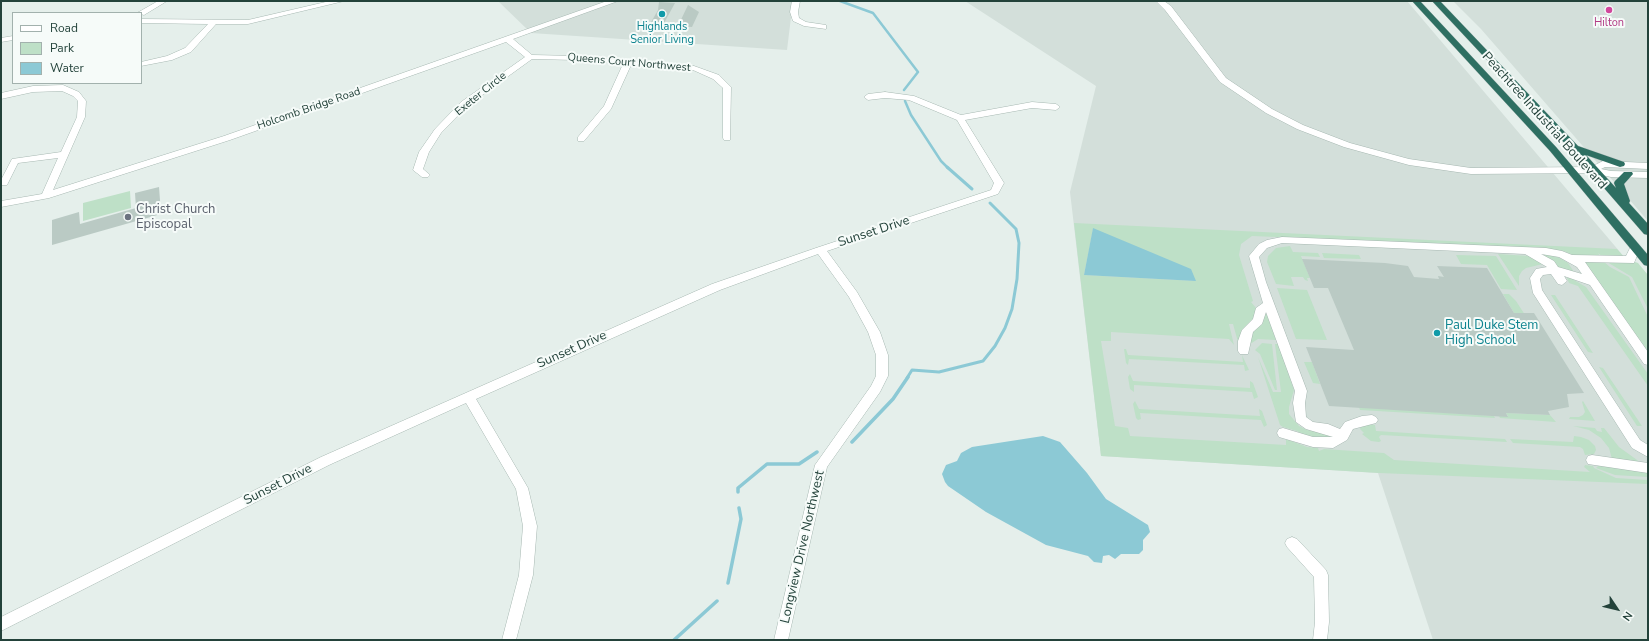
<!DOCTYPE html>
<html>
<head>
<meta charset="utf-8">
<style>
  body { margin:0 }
  #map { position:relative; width:1649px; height:641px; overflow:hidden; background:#e5efeb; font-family:"Nunito Sans",sans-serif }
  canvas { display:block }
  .frame { position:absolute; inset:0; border:2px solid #23423a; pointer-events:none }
  .legend { position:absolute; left:12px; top:12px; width:130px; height:72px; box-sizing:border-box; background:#f6fbf9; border:1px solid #a2b1ad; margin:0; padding:5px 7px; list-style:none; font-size:12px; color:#23423a }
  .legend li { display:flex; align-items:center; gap:8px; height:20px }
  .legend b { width:20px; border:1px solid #a2b1ad }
  .north { position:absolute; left:1597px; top:589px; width:40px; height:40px; -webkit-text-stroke:3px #f6fbf9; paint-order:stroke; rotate:125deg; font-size:11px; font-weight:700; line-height:16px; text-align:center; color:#23423a }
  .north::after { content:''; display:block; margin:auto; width:14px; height:18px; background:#23423a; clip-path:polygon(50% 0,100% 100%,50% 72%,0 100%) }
</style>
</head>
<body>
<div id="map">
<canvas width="1649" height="641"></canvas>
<div class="frame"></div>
<ul class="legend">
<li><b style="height:5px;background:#fff"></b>Road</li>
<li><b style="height:11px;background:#bee0c7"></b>Park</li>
<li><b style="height:11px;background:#8cc9d5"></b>Water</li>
</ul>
<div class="north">N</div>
</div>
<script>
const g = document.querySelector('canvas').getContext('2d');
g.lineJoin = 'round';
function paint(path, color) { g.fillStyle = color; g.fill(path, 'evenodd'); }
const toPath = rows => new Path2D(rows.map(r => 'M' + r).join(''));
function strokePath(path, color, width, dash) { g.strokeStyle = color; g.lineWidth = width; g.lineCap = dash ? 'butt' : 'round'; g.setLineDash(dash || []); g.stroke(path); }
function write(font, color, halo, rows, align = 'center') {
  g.font = font + ' "Nunito Sans",sans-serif'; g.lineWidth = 4; g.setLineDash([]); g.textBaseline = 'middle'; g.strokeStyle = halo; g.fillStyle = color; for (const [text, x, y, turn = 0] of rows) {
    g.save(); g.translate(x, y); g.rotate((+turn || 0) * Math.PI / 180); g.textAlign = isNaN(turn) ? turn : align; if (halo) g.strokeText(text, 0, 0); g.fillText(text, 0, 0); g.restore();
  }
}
const built = toPath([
  [498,1,793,1,787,50,531,33],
  [965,1,1407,1,1648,285,1648,640,1433,640,1378,473,1101,456,1070,192,1096,86],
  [1453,1,1648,1,1648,221,1481,29]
]);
const green = toPath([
  [130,191,131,208,83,221,83,203],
  [1074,223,1617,249,1624,257,1603,257,1598,253,1600,256,1572,255,1564,251,1538,248,1252,236,1241,244,1239,255,1253,301,1251,302,1256,308,1254,318,1238,342,1233,324,1229,324,1234,345,1229,339,1111,332,1111,341,1101,341,1115,426,1128,428,1130,436,1286,445,1286,439,1307,447,1318,448,1319,451,1324,449,1384,453,1394,460,1590,472,1584,467,1585,465,1593,466,1594,468,1616,478,1648,480,1648,484,1379,473,1101,456],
  [1093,229,1196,281,1084,275],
  [1290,246,1293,252,1318,253,1320,257,1301,256,1310,278,1307,278,1308,281,1305,280,1303,277,1291,277,1294,286,1276,284,1267,262,1268,256,1276,248],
  [1322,253,1359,255,1361,259,1324,258],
  [1534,253,1552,255,1562,259,1568,263,1574,272,1553,266],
  [1498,254,1529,256,1543,264,1526,268,1522,271,1519,276,1519,286],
  [1456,255,1496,256,1517,290,1501,289,1487,265,1461,264],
  [1580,260,1603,261,1610,267,1629,277,1648,317,1648,354,1640,342,1639,338,1637,338],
  [1632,261,1638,263,1648,275,1648,309,1632,277,1607,262],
  [1569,277,1586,287,1648,374,1648,386,1578,286,1569,283,1567,278],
  [1277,288,1307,290,1327,340,1296,339],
  [1503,294,1509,294,1516,301,1527,318,1517,318],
  [1551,295,1555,295,1593,353,1588,352],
  [1265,313,1267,315,1276,340,1258,339,1250,344,1249,337],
  [1262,343,1272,344,1277,390,1275,390,1260,354,1255,350],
  [1275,344,1278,344,1294,390,1289,407,1289,414,1299,426,1307,430,1327,433,1331,438,1309,438,1297,431,1283,427,1280,425,1258,357,1273,392,1281,392],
  [1124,349,1126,349,1128,355,1243,362,1242,355,1249,370,1245,371,1244,365,1129,359,1128,365,1126,363],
  [1304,362,1312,362,1320,384,1313,383],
  [1599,367,1603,368,1642,426,1637,426],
  [1130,374,1133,381,1250,388,1250,381,1253,383,1258,397,1254,399,1252,392,1134,385,1134,392,1130,389,1128,377],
  [1135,401,1139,409,1260,416,1259,409,1262,411,1267,425,1264,427,1261,420,1140,413,1141,419,1138,420,1136,418,1133,404],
  [1583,401,1595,421,1569,419,1570,417,1579,417,1583,415,1585,412,1582,402],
  [1359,407,1494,416,1495,418,1360,410],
  [1506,413,1550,415,1556,422,1500,418,1499,416,1508,416],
  [1367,424,1375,425,1376,431,1505,439,1507,442,1381,435,1379,437,1381,441,1379,442,1371,441,1362,434,1364,433,1360,429,1362,425],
  [1573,426,1595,428,1597,431,1602,432,1601,428,1604,428,1619,447,1644,465,1612,459,1609,448,1601,438,1589,430],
  [1574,436,1581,437,1589,440,1595,446,1596,450,1594,454,1585,455,1583,449,1580,447,1513,443,1510,439,1573,442],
  [1598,466,1616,467,1648,472,1648,477,1615,475,1596,468]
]);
const water = toPath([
  [1093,228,1191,269,1196,281,1084,275],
  [1043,436,1060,442,1087,473,1106,499,1148,525,1150,532,1143,540,1143,550,1139,554,1121,554,1115,559,1109,555,1103,556,1102,563,1094,562,1088,556,1046,545,986,512,948,486,945,482,942,474,946,465,957,461,961,453,972,447]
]);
const streamFar2 = toPath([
  [840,1,873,13,918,72,904,90],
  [905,101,911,115,941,161,948,168]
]);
const streamFar1 = toPath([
  [947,167,972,189],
  [907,378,912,370,939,372,983,361,995,346,1005,328,1012,309,1017,279,1019,243,1016,229,990,203]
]);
const stream = toPath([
  [852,442,893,399,908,377],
  [738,492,738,488,767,464,799,464,817,452],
  [728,583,741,519,739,508],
  [674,640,717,601]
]);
const building = toPath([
  [659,2,675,3,663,25,650,24,658,10],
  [688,5,699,12,692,27,678,26],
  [159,187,161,214,52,245,52,220,79,212,80,224,136,208,135,193],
  [1302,259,1385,263,1408,266,1414,277,1439,279,1438,276,1444,277,1437,266,1487,268,1514,313,1534,313,1584,393,1567,394,1569,407,1548,411,1550,415,1506,413,1508,417,1329,406,1306,347,1354,350,1328,288,1314,288]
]);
const minor = toPath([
  [158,1,167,1,144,15,137,13,158,1],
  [330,1,344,1,248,24,216,24,191,52,172,60,141,66,141,62,167,56,185,48,208,24,141,23,141,19,248,20,330,1],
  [607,1,618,1,513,39,532,55,577,56,694,66,719,75,731,87,730,140,724,140,723,138,723,88,713,79,693,70,631,65,611,109,584,141,578,141,578,137,604,106,623,64,577,60,532,59,467,106,441,133,429,152,423,169,430,175,428,177,422,177,413,170,419,152,435,129,461,102,525,57,506,42,230,140,49,198,1,207,1,201,42,194,58,158,18,163,7,185,1,185,1,180,12,159,61,152,77,117,78,101,73,96,62,91,33,92,1,99,1,93,33,86,63,85,79,92,86,101,85,117,53,190,224,136,607,1],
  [792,1,800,1,798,12,799,18,806,22,826,25,826,29,804,26,793,21,790,12,792,1],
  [1156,1,1164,1,1171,6,1226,78,1272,109,1303,125,1350,143,1409,159,1471,168,1591,167,1603,161,1648,163,1648,169,1605,167,1601,169,1611,171,1648,172,1648,178,1611,177,1593,173,1471,174,1409,165,1344,147,1297,129,1266,113,1220,82,1165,10,1156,1],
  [13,36,13,40,1,42,1,38,13,36],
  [885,92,914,96,961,115,1032,102,1056,104,1060,107,1056,110,1032,108,965,120,1004,183,998,194,827,251,857,292,880,332,888,355,888,376,880,392,827,467,788,640,774,640,815,465,871,386,876,376,876,355,868,332,849,297,818,254,720,290,476,399,528,488,537,526,533,575,516,640,502,640,519,575,523,526,516,489,466,403,329,465,1,631,1,617,321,457,712,284,816,248,991,190,994,183,957,120,909,100,885,98,868,100,864,97,868,94,885,92],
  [1282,237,1546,248,1562,251,1572,255,1626,256,1631,246,1639,246,1640,248,1634,263,1585,262,1648,352,1648,365,1644,364,1590,285,1564,276,1567,281,1562,285,1558,284,1551,274,1543,275,1540,279,1542,290,1640,440,1648,445,1648,457,1632,448,1533,293,1530,278,1536,269,1547,267,1525,254,1282,243,1267,248,1259,257,1266,282,1307,391,1305,403,1306,417,1313,422,1328,424,1340,429,1345,422,1362,416,1372,415,1376,417,1378,420,1376,423,1353,429,1347,440,1333,448,1313,447,1279,437,1277,433,1279,429,1283,428,1313,437,1333,437,1306,429,1296,422,1293,403,1295,391,1266,312,1262,324,1253,332,1248,354,1240,354,1238,351,1238,341,1242,330,1253,319,1256,308,1263,303,1249,256,1259,244,1267,240,1282,237],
  [1541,254,1559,257,1577,267,1582,274,1558,267,1554,261,1541,254],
  [1592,455,1648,463,1648,473,1588,464,1586,460,1588,456,1592,455],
  [1292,537,1297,539,1326,570,1328,575,1329,622,1327,640,1313,640,1315,622,1314,577,1287,547,1285,543,1287,539,1292,537]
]);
const highway = toPath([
  [1412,1,1420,1,1556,147,1648,255,1648,266,1644,265,1550,151,1412,1],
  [1432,1,1440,1,1578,146,1624,162,1625,164,1624,166,1620,167,1586,155,1616,188,1614,183,1615,181,1624,172,1632,172,1633,174,1624,184,1630,201,1629,203,1648,224,1648,235,1644,234,1571,150,1432,1]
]);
const markers = [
  [1609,10,4,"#d1479c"],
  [662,14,4,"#0f9aa8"],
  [128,217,4,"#6b7280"],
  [1437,333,4,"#0f9aa8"]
];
const farHotelnames = [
  ["Hilton",1609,23]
];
const farCulturenames = [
  ["Highlands",662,27],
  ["Senior Living",662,40]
];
const farStreetnames = [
  ["Queens Court Northwest",629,63,5],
  ["Exeter Circle",481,94,-39],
  ["Holcomb Bridge Road",309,109,-19]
];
const streetNames = [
  ["Peachtree Industrial Boulevard",1544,121,48],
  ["Sunset Drive",874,232,-18],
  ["Sunset Drive",572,350,-24],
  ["Sunset Drive",278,485,-27],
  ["Longview Drive Northwest",803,547,-77]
];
const worshipNames = [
  ["Christ Church",136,210],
  ["Episcopal",136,225]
];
const cultureNames = [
  ["Paul Duke Stem",1445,326],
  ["High School",1445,341]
];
paint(built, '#d3dfda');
paint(green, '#bee0c7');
paint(water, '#8cc9d5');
strokePath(streamFar2, '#8cc9d5', 2.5);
strokePath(streamFar1, '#8cc9d5', 3);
strokePath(stream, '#8cc9d5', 3.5);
paint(building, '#bacac4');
strokePath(minor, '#a7b8b2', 1);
strokePath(highway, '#c1cac8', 1);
paint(minor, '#fff');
paint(highway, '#2e6f62');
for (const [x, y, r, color] of markers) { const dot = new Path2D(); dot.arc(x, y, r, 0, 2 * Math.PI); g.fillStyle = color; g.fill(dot); strokePath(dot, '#f6fbf9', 1.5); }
write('11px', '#b23c85', '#f6fbf9', farHotelnames);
write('11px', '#0d838f', '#f6fbf9', farCulturenames);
write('11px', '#23423a', '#f6fbf9', farStreetnames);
write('13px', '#23423a', '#f6fbf9', streetNames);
write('13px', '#5b616d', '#f6fbf9', worshipNames, 'left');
write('13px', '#0d838f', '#f6fbf9', cultureNames, 'left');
</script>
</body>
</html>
